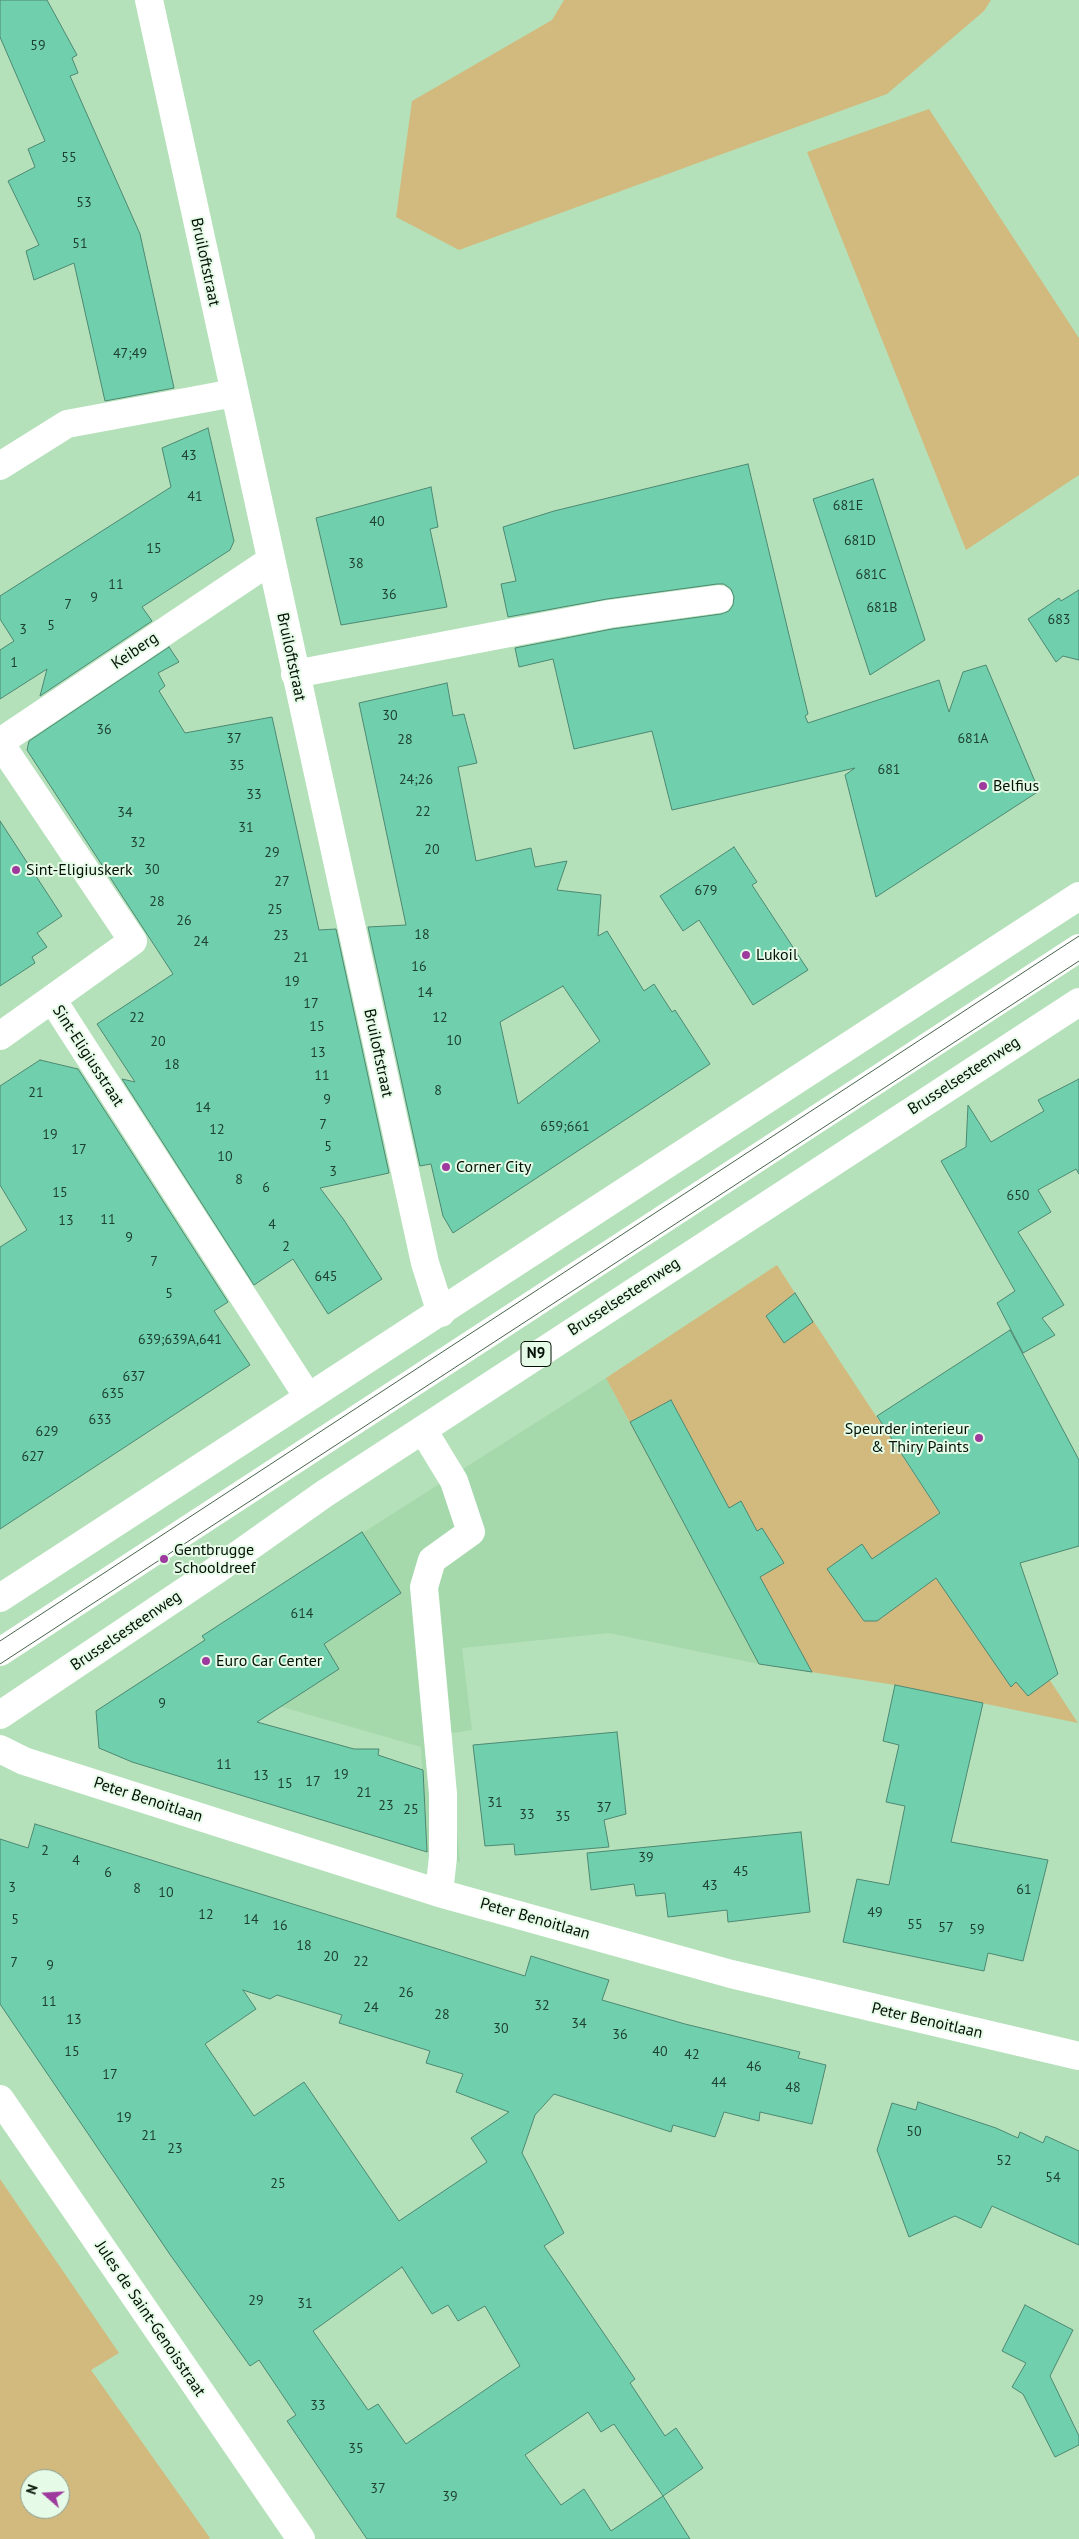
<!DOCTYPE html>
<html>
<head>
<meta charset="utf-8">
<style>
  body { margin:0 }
  #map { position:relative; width:1079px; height:2539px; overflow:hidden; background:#b4e1b9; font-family:"PT Sans",sans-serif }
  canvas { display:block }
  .north { position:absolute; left:20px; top:2469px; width:50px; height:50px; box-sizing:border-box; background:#e5fbe7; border:1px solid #8b9d8d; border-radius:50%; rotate:289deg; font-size:14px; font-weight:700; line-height:20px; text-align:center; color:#031105 }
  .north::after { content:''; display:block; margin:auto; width:18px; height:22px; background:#9e399e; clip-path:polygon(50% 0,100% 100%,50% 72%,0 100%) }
</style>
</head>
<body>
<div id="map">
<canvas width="1079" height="2539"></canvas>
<div class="north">N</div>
</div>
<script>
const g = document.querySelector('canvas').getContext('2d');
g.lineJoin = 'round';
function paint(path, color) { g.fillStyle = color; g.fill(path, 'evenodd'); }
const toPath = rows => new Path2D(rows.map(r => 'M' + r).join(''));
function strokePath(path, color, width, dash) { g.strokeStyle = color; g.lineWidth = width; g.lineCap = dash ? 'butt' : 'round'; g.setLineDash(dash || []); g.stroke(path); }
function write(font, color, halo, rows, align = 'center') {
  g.font = font + ' "PT Sans",sans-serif'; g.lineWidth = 4; g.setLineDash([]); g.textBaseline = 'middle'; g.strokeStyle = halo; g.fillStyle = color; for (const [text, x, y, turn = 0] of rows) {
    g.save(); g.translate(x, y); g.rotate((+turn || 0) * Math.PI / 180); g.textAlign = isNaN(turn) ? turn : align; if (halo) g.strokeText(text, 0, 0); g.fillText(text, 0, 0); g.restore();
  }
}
const built = toPath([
  [606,1378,759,1664,609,1633,462,1648,472,1730,446,1734,460,1862,427,1852,421,1747,220,1689,132,1762,99,1748,96,1711,204,1640,202,1636,298,1574]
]);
const green = toPath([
  [564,0,991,0,984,11,887,94,459,250,396,217,412,101,552,20],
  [929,109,1079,338,1079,475,966,550,807,152],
  [777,1265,795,1293,1078,1723,895,1685,759,1664,606,1378],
  [0,2179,119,2353,91,2370,210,2538,209,2539,0,2539],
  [30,2479,60,2479,60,2509,30,2509]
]);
const building = toPath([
  [0,0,47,0,77,55,72,58,78,73,70,76,140,234,174,388,105,401,74,263,34,280,26,251,39,245,8,181,35,167,28,149,45,141,0,37,0,0],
  [208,428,234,541,230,550,142,607,152,621,40,696,47,669,0,699,0,650,14,641,0,619,0,596,171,487,162,448,208,428],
  [748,464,808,714,805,716,808,723,939,680,949,712,963,672,986,665,1039,791,876,897,845,775,855,768,672,810,652,731,574,749,553,659,519,667,515,648,612,629,721,614,729,611,733,605,734,597,731,589,724,584,717,584,607,599,508,617,501,584,516,581,503,527,554,511,748,464],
  [873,479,925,640,870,675,813,499,873,479],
  [431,487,438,527,430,529,447,607,341,625,316,518,431,487],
  [1079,590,1079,660,1063,656,1056,662,1028,619,1059,598,1061,601,1079,590],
  [169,647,179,662,158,673,165,686,159,691,185,733,272,717,319,930,336,929,389,1173,320,1188,344,1220,382,1279,328,1314,293,1259,254,1285,122,1079,135,1082,97,1024,173,974,27,750,29,741,169,647],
  [447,683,453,716,464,714,477,763,458,767,476,861,531,848,535,867,567,861,557,890,601,895,598,936,607,931,644,991,654,984,672,1012,675,1010,710,1064,453,1233,443,1216,431,1164,420,1166,368,927,406,925,359,703,447,683],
  [563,986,600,1041,518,1104,500,1022,563,986],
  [0,821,62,916,37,933,47,947,32,957,35,963,0,986,0,821],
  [734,847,757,882,752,885,808,970,753,1005,699,920,683,931,660,896,734,847],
  [40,1060,78,1069,228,1302,214,1311,250,1365,0,1529,0,1247,27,1230,0,1185,0,1086,40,1060],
  [1079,1079,1079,1174,1076,1169,1038,1190,1051,1212,1018,1232,1064,1305,1042,1318,1055,1335,1023,1353,997,1303,1015,1291,941,1161,966,1147,968,1105,991,1142,1044,1111,1038,1100,1079,1079],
  [795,1293,813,1322,784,1343,766,1316,795,1293],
  [1010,1330,1079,1460,1079,1546,1020,1563,1058,1674,1028,1696,1016,1682,1011,1687,936,1578,877,1621,864,1621,827,1569,862,1544,872,1559,940,1513,877,1416,1010,1330],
  [671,1400,729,1508,741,1501,757,1531,762,1528,784,1563,760,1577,812,1672,759,1664,630,1422,671,1400],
  [362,1532,401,1593,324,1644,339,1669,257,1722,354,1749,379,1749,378,1755,423,1770,427,1852,132,1762,99,1748,96,1711,205,1640,202,1636,362,1532],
  [895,1685,983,1703,951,1842,1048,1860,1023,1961,988,1953,984,1971,843,1942,857,1879,889,1885,905,1806,886,1802,899,1745,883,1741,895,1685],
  [617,1732,626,1814,604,1820,609,1847,515,1855,514,1844,485,1846,473,1745,617,1732],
  [35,1824,525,1976,531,1956,579,1971,609,1980,602,2000,685,2024,800,2052,798,2058,826,2065,812,2124,760,2112,759,2121,724,2112,715,2137,673,2125,671,2132,554,2094,535,2115,522,2153,564,2233,544,2246,635,2379,630,2383,665,2436,676,2428,703,2468,663,2496,614,2424,601,2432,588,2412,525,2455,561,2505,584,2489,611,2531,663,2496,690,2539,367,2539,287,2421,296,2415,259,2360,250,2366,171,2256,0,2004,0,1839,28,1848,35,1824],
  [243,1990,270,1999,277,1995,342,2015,339,2023,430,2051,426,2063,463,2074,456,2092,509,2112,471,2138,487,2162,399,2221,304,2082,254,2116,205,2044,256,2009,243,1990],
  [402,2267,432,2314,448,2305,458,2321,485,2306,520,2366,406,2444,378,2404,368,2410,313,2331,402,2267],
  [801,1832,810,1912,728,1922,727,1910,668,1917,665,1893,636,1896,634,1884,591,1890,587,1853,801,1832],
  [918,2102,996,2128,1018,2138,1020,2132,1043,2143,1046,2136,1079,2151,1079,2245,992,2206,981,2228,955,2216,909,2237,877,2150,892,2103,916,2110,918,2102],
  [1025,2305,1073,2330,1050,2376,1079,2436,1079,2445,1055,2457,1023,2394,1012,2387,1026,2363,1002,2351,1025,2305]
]);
const minor = toPath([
  [149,0,425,1263,441,1313],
  [0,466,67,424,234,393],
  [295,674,609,614,719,599],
  [0,742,270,561],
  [0,743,133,941,52,999,308,1397],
  [0,1036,52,999],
  [423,1430,454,1481,471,1532,432,1560,424,1587,443,1794,443,1857,439,1893],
  [0,1652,1079,948],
  [0,1749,24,1761,439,1893,731,1974,1079,2056],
  [0,2099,301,2539]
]);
const major = toPath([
  [0,1598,1079,896],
  [0,1715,218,1569,324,1494,1079,1002]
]);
const tram = toPath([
  [0,1641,1079,936],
  [0,1664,1079,961]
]);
const markers = [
  [983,786,5,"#9e399e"],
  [16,870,5,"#9e399e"],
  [746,955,5,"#9e399e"],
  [446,1167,5,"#9e399e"],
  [979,1438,5,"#9e399e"],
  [164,1559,5,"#9e399e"],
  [206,1661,5,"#9e399e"]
];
const numberNames = [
  ["59",38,46],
  ["55",69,158],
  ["53",84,203],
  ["51",80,244],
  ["47;49",130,354],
  ["43",189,456],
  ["41",195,497],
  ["681E",848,506],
  ["40",377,522],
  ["681D",860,541],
  ["15",154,549],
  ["38",356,564],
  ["681C",871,575],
  ["11",116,585],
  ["36",389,595],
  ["9",94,598],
  ["7",68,605],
  ["681B",882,608],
  ["683",1059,620],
  ["5",51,626],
  ["3",23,630],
  ["1",14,663],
  ["30",390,716],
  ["36",104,730],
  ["37",234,739],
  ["681A",973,739],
  ["28",405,740],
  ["35",237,766],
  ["681",889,770],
  ["24;26",416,780],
  ["33",254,795],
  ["22",423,812],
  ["34",125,813],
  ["31",246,828],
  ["32",138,843],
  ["20",432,850],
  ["29",272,853],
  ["30",152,870],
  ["27",282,882],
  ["679",706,891],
  ["28",157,902],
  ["25",275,910],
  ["26",184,921],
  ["18",422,935],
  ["23",281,936],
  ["24",201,942],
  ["21",301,958],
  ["16",419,967],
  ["19",292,982],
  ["14",425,993],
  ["17",311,1004],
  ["22",137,1018],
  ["12",440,1018],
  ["15",317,1027],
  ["10",454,1041],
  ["20",158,1042],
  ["13",318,1053],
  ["18",172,1065],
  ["11",322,1076],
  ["8",438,1091],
  ["21",36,1093],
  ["9",327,1100],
  ["14",203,1108],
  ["7",323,1125],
  ["659;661",565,1127],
  ["12",217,1130],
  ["19",50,1135],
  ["5",328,1147],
  ["17",79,1150],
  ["10",225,1157],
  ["3",333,1172],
  ["8",239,1180],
  ["6",266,1188],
  ["15",60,1193],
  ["650",1018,1196],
  ["11",108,1220],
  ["13",66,1221],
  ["4",272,1225],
  ["9",129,1238],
  ["2",286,1247],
  ["7",154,1262],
  ["645",326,1277],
  ["5",169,1294],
  ["639;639A,641",180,1340],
  ["637",134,1377],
  ["635",113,1394],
  ["633",100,1420],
  ["629",47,1432],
  ["627",33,1457],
  ["614",302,1614],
  ["9",162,1704],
  ["11",224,1765],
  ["19",341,1775],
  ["13",261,1776],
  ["17",313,1782],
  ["15",285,1784],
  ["21",364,1793],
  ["31",495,1803],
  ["23",386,1806],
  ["37",604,1808],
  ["25",411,1810],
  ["33",527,1815],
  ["35",563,1817],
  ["2",45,1851],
  ["39",646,1858],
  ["4",76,1861],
  ["45",741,1872],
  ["6",108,1873],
  ["43",710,1886],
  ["3",12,1888],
  ["8",137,1889],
  ["61",1024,1890],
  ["10",166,1893],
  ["49",875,1913],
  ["12",206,1915],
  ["5",15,1920],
  ["14",251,1920],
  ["55",915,1925],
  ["16",280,1926],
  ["57",946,1928],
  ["59",977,1930],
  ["18",304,1946],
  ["20",331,1957],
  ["22",361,1962],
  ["7",14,1963],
  ["9",50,1966],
  ["26",406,1993],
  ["11",49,2002],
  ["32",542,2006],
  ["24",371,2008],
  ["28",442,2015],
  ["13",74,2020],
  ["34",579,2024],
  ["30",501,2029],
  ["36",620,2035],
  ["15",72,2052],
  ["40",660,2052],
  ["42",692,2055],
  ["46",754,2067],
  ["17",110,2075],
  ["44",719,2083],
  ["48",793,2088],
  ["19",124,2118],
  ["50",914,2132],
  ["21",149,2136],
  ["23",175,2149],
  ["52",1004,2161],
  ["54",1053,2178],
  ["25",278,2184],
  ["29",256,2301],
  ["31",305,2304],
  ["33",318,2406],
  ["35",356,2449],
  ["37",378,2489],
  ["39",450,2497]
];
const shields = [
  [536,1354,30]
];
const shieldNames = [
  ["N9",536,1354]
];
const streetNames = [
  ["Bruiloftstraat",205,262,78],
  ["Keiberg",135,651,-34],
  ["Bruiloftstraat",291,657,78],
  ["Bruiloftstraat",378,1053,78],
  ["Sint-Eligiusstraat",88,1056,57],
  ["Brusselsesteenweg",964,1076,-33],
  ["Brusselsesteenweg",624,1297,-33],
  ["Brusselsesteenweg",126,1631,-34],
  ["Peter Benoitlaan",148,1800,18],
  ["Peter Benoitlaan",535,1919,16],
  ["Peter Benoitlaan",927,2021,13],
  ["Jules de Saint-Genoisstraat",150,2319,56]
];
const poiNames = [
  ["Belfius",993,786],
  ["Sint-Eligiuskerk",26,870],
  ["Lukoil",756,955],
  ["Corner City",456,1167],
  ["Speurder interieur",969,1429,"right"],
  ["& Thiry Paints",969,1447,"right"],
  ["Gentbrugge",174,1550],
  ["Schooldreef",174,1568],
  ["Euro Car Center",216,1661]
];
paint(built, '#a5d8ab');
paint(green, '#d2ba7f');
paint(building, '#70d0ad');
strokePath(building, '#4d8872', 1);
strokePath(minor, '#fff', 28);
strokePath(major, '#fff', 28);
strokePath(tram, '#4a644d', 1);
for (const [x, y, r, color] of markers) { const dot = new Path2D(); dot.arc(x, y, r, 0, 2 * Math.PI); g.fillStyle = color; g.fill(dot); strokePath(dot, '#e5fbe7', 2); }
write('14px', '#1e412f', null, numberNames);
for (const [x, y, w] of shields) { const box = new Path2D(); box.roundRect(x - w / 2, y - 12.5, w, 25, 4); g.fillStyle = '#e5fbe7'; g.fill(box); strokePath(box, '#031105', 1); }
write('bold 15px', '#031105', null, shieldNames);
write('16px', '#031105', '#e5fbe7', streetNames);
write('16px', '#031105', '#e5fbe7', poiNames, 'left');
</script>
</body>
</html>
